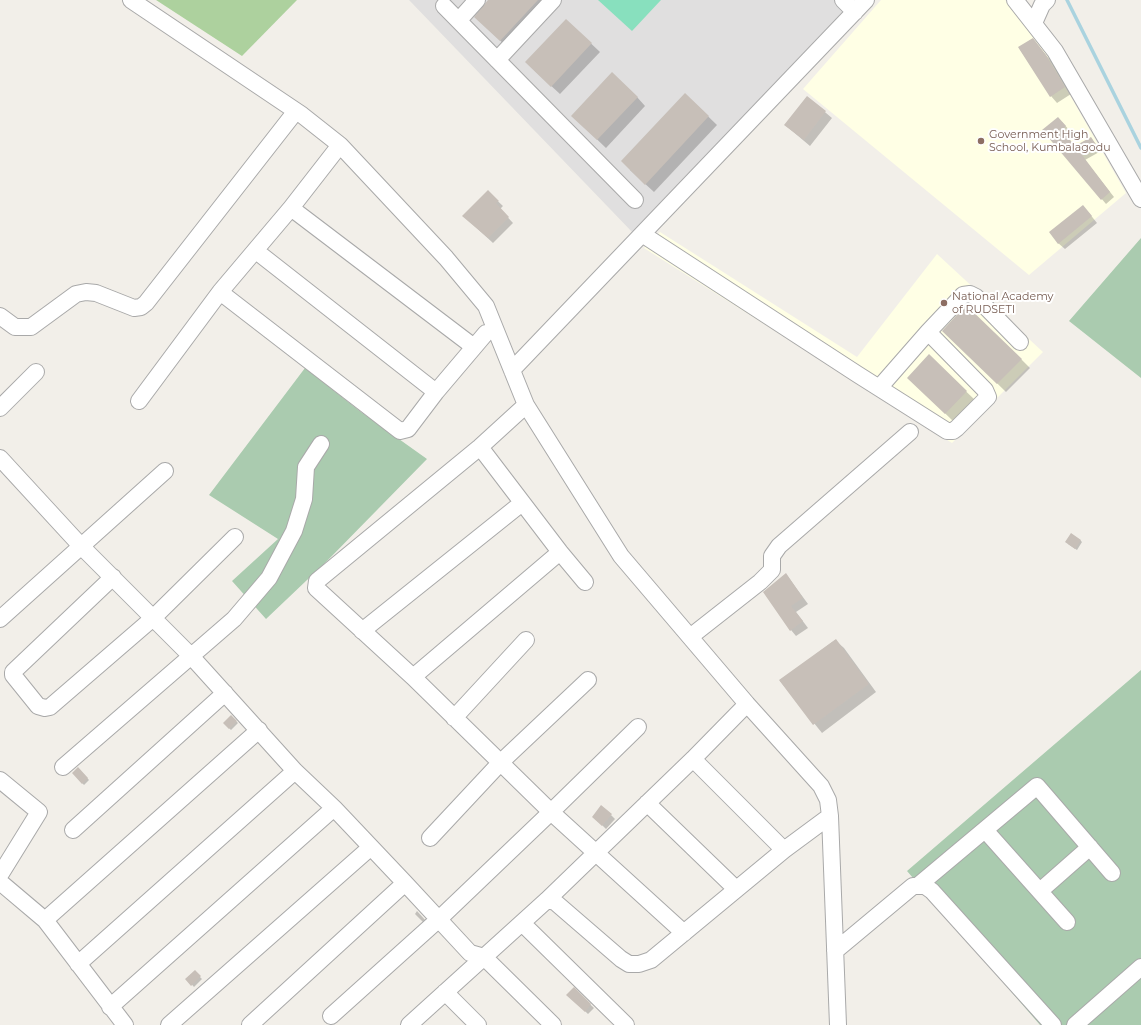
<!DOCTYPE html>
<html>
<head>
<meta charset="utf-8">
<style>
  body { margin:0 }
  canvas { display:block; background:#f2efe9 }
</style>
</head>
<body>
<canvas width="1141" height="1025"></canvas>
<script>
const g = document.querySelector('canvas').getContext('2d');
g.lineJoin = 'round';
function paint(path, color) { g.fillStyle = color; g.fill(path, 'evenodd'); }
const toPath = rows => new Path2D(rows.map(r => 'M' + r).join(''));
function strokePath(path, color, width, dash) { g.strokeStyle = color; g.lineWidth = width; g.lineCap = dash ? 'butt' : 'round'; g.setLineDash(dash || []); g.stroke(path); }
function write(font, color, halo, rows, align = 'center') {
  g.font = font + ' Montserrat,sans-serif'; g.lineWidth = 4; g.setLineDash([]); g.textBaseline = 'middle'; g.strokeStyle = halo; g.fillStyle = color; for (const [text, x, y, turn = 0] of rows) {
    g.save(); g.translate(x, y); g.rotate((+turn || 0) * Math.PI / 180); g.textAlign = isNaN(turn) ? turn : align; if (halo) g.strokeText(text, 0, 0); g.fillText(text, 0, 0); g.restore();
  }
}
const residential = toPath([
  [409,0,856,0,634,234]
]);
const education = toPath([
  [881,0,1005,0,1032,29,1126,193,1029,275,803,89],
  [660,232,857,357,937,254,1043,352,952,443,644,248]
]);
const forest = toPath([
  [156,0,297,0,242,56]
]);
const cemetery = toPath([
  [1141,238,1141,378,1069,321],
  [305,368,361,412,427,459,327,561,266,619,232,581,278,539,209,495],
  [1141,670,1141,1025,1040,1025,907,871]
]);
const pitch = toPath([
  [598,0,661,0,632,31]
]);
const shadow = toPath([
  [491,0,547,0,509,49,484,25],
  [566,20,600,52,560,94,534,70],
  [1032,39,1052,62,1071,94,1057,103,1051,96,1019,48],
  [685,94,717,125,654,192,630,170],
  [637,97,645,106,606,148,581,124],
  [807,97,832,118,810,146,785,125],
  [1062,122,1070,131,1066,135,1075,147,1091,138,1101,151,1085,160,1114,197,1106,204,1044,130],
  [488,192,503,206,500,209,513,223,493,243,469,221],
  [1089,213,1097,223,1065,249,1058,243],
  [952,339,1021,359,1030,368,1006,392],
  [929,356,975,400,954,422,909,378],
  [1080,540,1082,542,1077,550,1068,544],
  [786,574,808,604,796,612,808,628,796,636,791,630],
  [835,640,844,648,876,692,822,733,780,681],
  [231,716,238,723,231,730,224,723],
  [78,768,89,780,84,785,73,773],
  [611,815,615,819,606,829,597,820],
  [417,911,426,921,424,923,415,914],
  [195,972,202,979,194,987,187,979],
  [574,989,594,1008,588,1014,568,995]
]);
const stream = toPath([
  [1067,0,1141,148]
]);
const building = toPath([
  [488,0,538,0,500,41,474,17],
  [566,19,592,43,551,87,525,62],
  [1033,38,1046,55,1065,87,1050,97,1018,47],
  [612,72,638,97,597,140,571,116],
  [685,93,709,116,645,185,621,161],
  [807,96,826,111,804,140,784,125],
  [1058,117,1066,126,1062,130,1075,146,1091,137,1097,146,1082,155,1110,192,1101,200,1042,130],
  [488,190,499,201,496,203,509,217,488,238,462,216],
  [1083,205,1092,216,1058,244,1049,232],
  [966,305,1022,359,997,384,942,331],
  [929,354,967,391,945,414,907,378],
  [1071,533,1081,540,1075,549,1065,542],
  [786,573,803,598,791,606,803,621,790,631,763,592],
  [836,639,869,684,813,725,779,680],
  [231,715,237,721,229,729,223,723],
  [78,767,88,778,82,784,72,773],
  [601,805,612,814,602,826,592,817],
  [195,970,201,976,191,986,185,979],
  [574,987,591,1004,585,1012,566,995]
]);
const minor = toPath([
  [131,0,302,115,340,145,446,258,486,306,526,405,621,556,747,704,821,786,828,800,830,816,838,1025],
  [843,0,855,12],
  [1015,0,1055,51,1141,199],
  [444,6,635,200],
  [459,20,477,0],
  [1034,23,1042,5,1047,0],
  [497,60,553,0],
  [340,145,291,208,220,292,400,431,408,429,436,392,486,333],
  [291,208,474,347],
  [642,234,857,374,947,431,953,431,957,428,988,397,985,390,928,332,879,388],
  [256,251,436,392],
  [0,316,15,327,31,327,76,294,86,292,96,293,134,308,141,307,146,303,296,111],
  [928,332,963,295,970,294,976,297,1020,342],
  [512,370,866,0],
  [139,401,220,292],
  [526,405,480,447,317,581,316,588,413,677,551,812,638,727],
  [0,408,36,372],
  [480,447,560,552,585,582],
  [0,458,81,546,191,656,295,771,334,808,405,883,470,953,484,957,553,1025],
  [113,577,13,672,13,675,38,706,45,708,50,707,152,619,235,537],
  [0,619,165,471],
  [362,631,522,503],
  [690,637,760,582,772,570,772,556,779,546,910,432],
  [413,677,560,552],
  [454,718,526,640],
  [693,759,784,850],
  [63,767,234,619,269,578,294,531,304,499,306,467,321,444],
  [0,780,39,812,0,875],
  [647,803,736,889],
  [73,830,225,693],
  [985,830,1067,922],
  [430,838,501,762,588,680],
  [0,882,45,920,125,1025],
  [920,884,1037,786,1112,873],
  [1040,891,1090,847],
  [547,900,555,902,621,959,629,964,639,964,651,960,784,850,830,816],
  [45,920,259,730],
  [522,923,626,1025],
  [835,951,913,886,925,886,932,891,1053,1025],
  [78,964,295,771],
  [445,992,478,1025],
  [110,1007,334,808],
  [331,1016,439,919,551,812,684,933],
  [169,1025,371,847],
  [250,1025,405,883],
  [409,1025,547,900,693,759,747,704],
  [1075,1025,1141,967]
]);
const markers = [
  [981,141,4,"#8d6e63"],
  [944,303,4,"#8d6e63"]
];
const educationNames = [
  ["Government High",989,135],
  ["School, Kumbalagodu",989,148],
  ["National Academy",952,297],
  ["of RUDSETI",952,310]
];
paint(residential, '#e0dfdf');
paint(education, '#ffffe5');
paint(forest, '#add19e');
paint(cemetery, '#aacbaf');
paint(pitch, '#88e0be');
paint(shadow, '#0003');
strokePath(stream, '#aad3df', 3.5);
paint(building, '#c7bfb8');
strokePath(minor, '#a9a9a9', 18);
strokePath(minor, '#fff', 16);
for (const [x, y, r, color] of markers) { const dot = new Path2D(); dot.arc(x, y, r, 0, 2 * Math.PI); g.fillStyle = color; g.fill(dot); strokePath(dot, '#fff', 1.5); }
write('11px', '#785e54', '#fff', educationNames, 'left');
</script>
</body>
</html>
